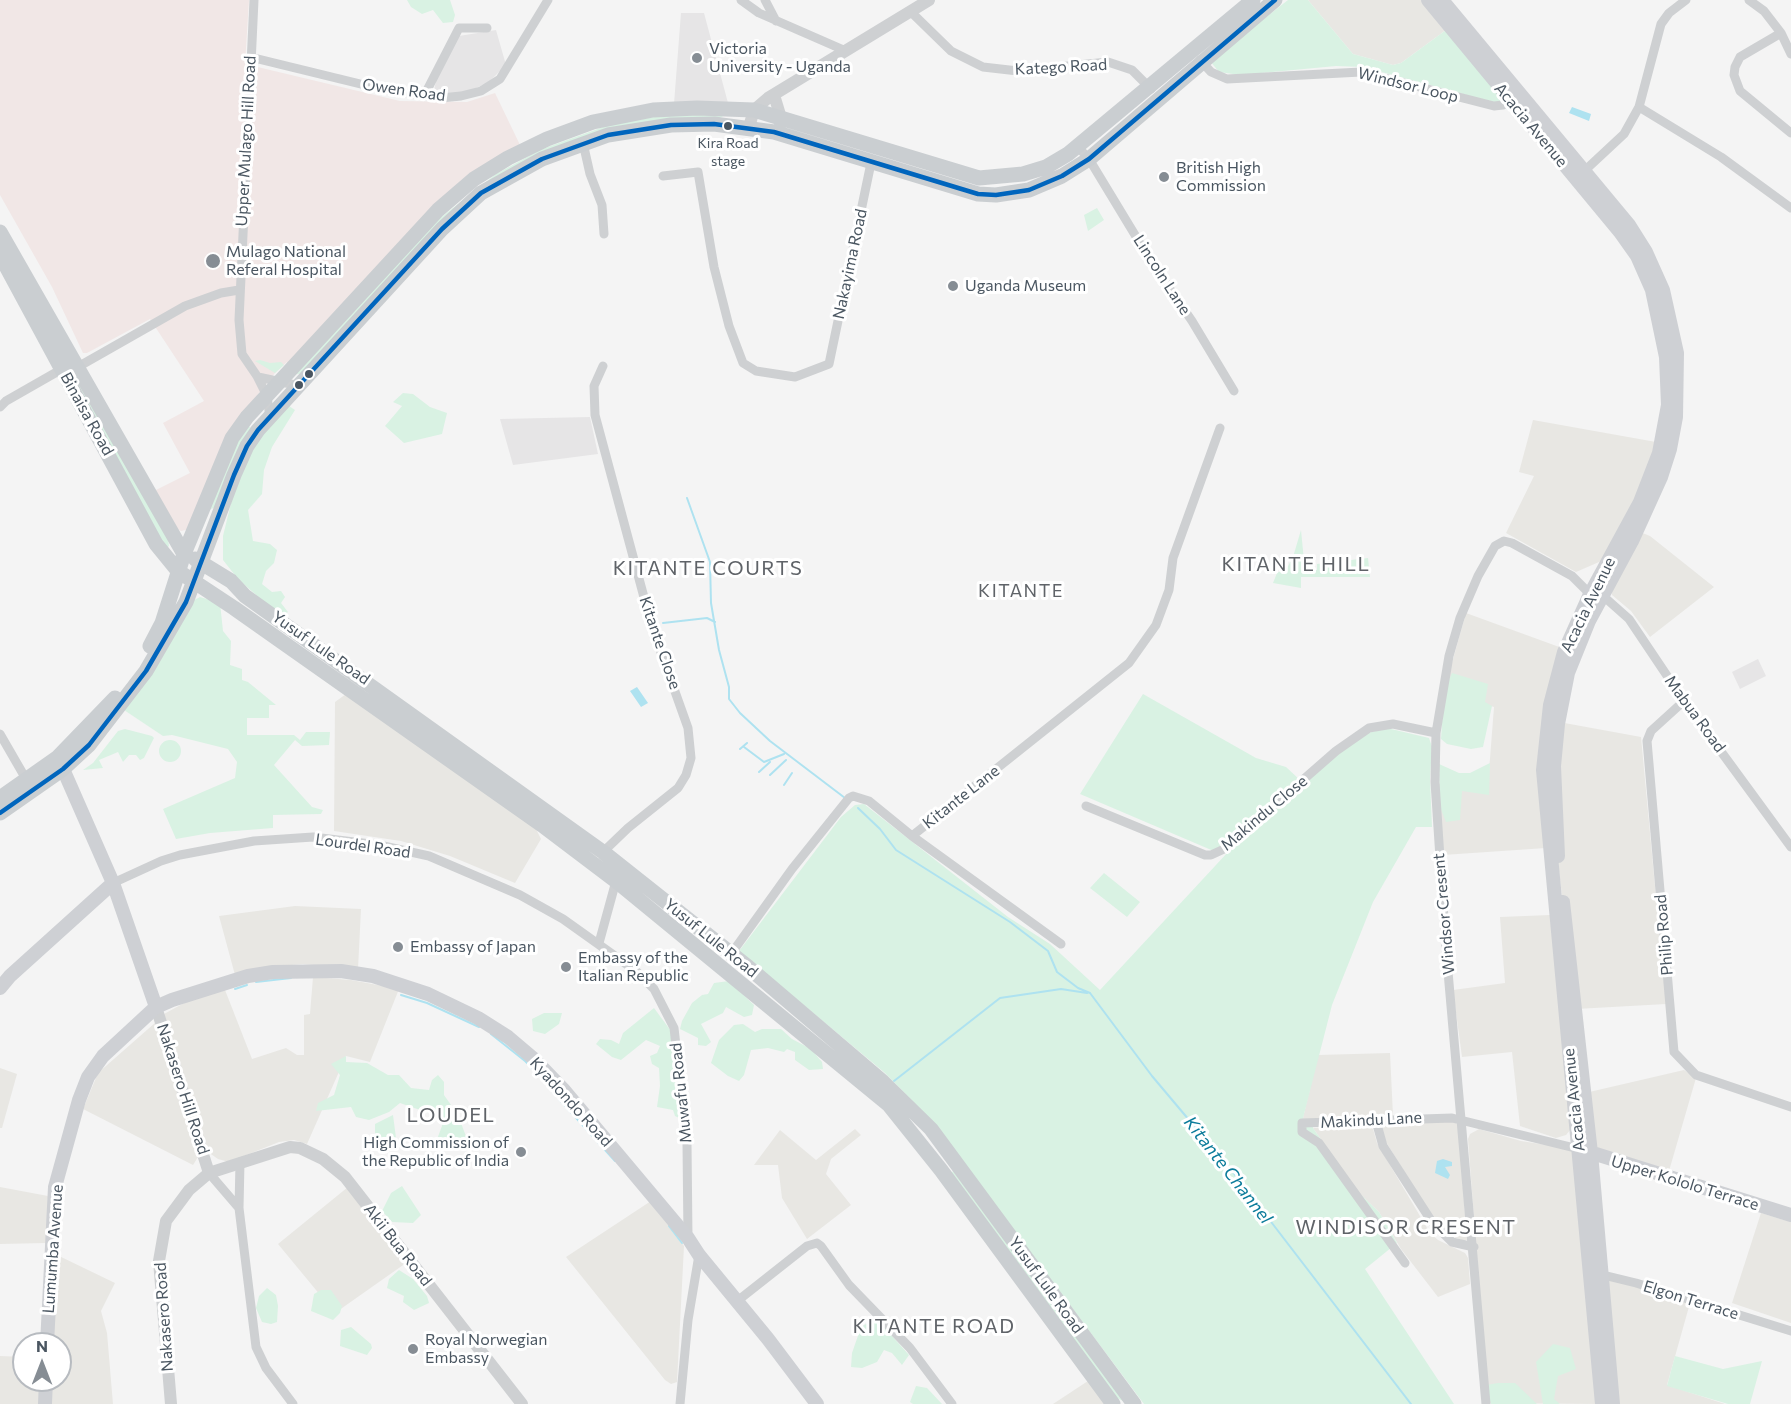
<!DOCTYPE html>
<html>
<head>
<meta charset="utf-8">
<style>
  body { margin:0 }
  #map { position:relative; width:1791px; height:1404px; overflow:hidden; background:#f4f4f4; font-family:Commissioner,sans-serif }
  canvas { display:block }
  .north { position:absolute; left:12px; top:1332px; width:60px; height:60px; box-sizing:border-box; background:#fff; border:2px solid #b7bbc0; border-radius:50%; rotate:0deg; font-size:16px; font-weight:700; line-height:24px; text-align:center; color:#4a5661 }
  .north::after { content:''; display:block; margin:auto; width:21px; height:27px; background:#868d94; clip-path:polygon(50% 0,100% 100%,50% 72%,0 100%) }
</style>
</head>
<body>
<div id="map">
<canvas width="1791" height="1404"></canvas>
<div class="north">N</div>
</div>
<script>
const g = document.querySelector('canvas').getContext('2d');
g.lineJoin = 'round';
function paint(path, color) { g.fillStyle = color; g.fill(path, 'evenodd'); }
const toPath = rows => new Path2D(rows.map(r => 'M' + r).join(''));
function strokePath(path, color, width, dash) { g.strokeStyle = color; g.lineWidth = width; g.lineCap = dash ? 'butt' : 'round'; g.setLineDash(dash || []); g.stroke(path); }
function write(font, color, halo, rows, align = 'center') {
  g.font = font + ' Commissioner,sans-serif'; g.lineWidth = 6; g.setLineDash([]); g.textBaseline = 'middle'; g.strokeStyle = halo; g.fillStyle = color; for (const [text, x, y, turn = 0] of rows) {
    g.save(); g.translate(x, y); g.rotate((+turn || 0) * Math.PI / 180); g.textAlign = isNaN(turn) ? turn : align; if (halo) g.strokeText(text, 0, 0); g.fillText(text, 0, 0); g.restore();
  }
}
const commercial = toPath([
  [1308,0,1421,0,1446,30,1401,63,1393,65,1353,54],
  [1533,420,1656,442,1635,501,1606,559,1576,572,1506,533,1534,476,1519,472],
  [1640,532,1650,536,1714,587,1650,637,1631,611,1612,595,1612,588],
  [1466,613,1562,648,1546,848,1443,855,1439,784,1488,784,1494,707,1444,691],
  [346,694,536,829,541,839,515,883,450,856,401,841,334,831,335,702],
  [1559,722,1641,737,1666,1004,1576,1009,1558,863],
  [295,906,361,909,358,969,303,964,271,967,235,975,219,916],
  [1550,915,1571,1129,1566,1135,1556,1138,1520,1126,1512,1052,1462,1057,1453,990,1505,983,1500,917],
  [313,977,351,980,399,989,370,1062,346,1056,307,1144,294,1140,279,1142,229,1162,218,1159,208,1152,164,1014,186,1002,225,990,252,1059,286,1048,297,1055,304,1055,304,1015,310,1014],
  [156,1022,198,1157,193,1165,83,1109,98,1073],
  [1390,1053,1393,1116,1302,1122,1318,1055],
  [0,1068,17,1074,2,1128,0,1128],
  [1684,1070,1696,1078,1669,1171,1593,1156,1585,1093],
  [1446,1121,1455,1122,1458,1125,1467,1240,1464,1241,1449,1235,1436,1224,1380,1132,1382,1126],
  [1368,1125,1373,1129,1377,1143,1430,1233,1438,1240,1465,1253,1468,1258,1470,1284,1438,1297,1401,1249,1379,1212,1358,1192,1313,1128],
  [855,1129,861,1135,831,1159,826,1174,851,1205,807,1239,782,1198,778,1165,754,1165,780,1130,816,1160],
  [1479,1129,1521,1141,1573,1149,1597,1404,1488,1403,1468,1139,1470,1134],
  [0,1187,48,1196,46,1243,0,1244],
  [348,1187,406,1263,335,1313,278,1244],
  [651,1201,684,1246,677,1382,671,1384,665,1380,566,1257],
  [1761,1213,1791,1222,1791,1323,1732,1303],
  [57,1255,115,1283,101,1311,107,1333,113,1404,50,1404,51,1380,60,1380,60,1344,53,1344],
  [1609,1278,1690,1303,1667,1385,1725,1404,1611,1404,1598,1289],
  [0,1356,24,1357,24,1380,41,1380,42,1404,0,1404],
  [1091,1379,1111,1404,1053,1404]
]);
const education = toPath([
  [681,13,704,13,728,103,674,104],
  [496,30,506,65,488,83,464,93,436,93,434,90,437,77,459,36],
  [590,417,598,454,513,465,500,419],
  [1758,659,1766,676,1740,689,1732,672]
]);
const medical = toPath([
  [0,0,249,0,245,64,400,101,467,102,495,93,521,147,489,164,291,366,287,362,275,373,248,407,190,529,181,531,171,526,152,492,190,473,163,423,204,401,150,319,87,353,83,353,52,287,0,195]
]);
const green = toPath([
  [407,0,450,0,455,15,453,22,443,23,433,10,422,14,411,7],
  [1288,0,1308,0,1353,54,1393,65,1401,63,1446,30,1503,100,1498,103,1474,97,1363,67,1336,66,1240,75,1219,72,1210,61],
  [726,114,716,121,677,121,512,170,304,373,292,375,439,219,496,174,542,149,606,126,659,116],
  [1097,208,1104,220,1088,231,1084,215],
  [0,238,167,532,169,546,166,549,0,248],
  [260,360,270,363,281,362,284,365,275,373,255,361],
  [403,393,413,394,430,407,447,413,442,434,404,443,385,426,402,406,393,402],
  [289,406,295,410,272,447,264,470,262,494,248,510,253,541,270,544,277,550,274,563,266,571,262,584,272,592,281,591,285,597,281,603,288,612,280,616,238,579,223,560,223,536,233,495,251,447],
  [247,424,252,429,218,506,209,510,233,448],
  [1301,530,1305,571,1317,570,1317,564,1368,558,1370,577,1301,577,1301,588,1273,583,1277,573,1287,568,1293,557],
  [200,597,220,603,223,631,231,641,230,665,242,669,242,680,248,682,276,705,269,705,269,718,247,718,247,735,294,735,300,740,306,732,330,732,329,745,302,746,295,740,274,765,312,807,323,810,321,814,273,815,273,828,210,833,176,839,163,809,235,778,237,762,228,749,172,735,163,736,124,710,183,606],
  [1452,673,1488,684,1485,702,1492,706,1483,747,1471,749,1447,744,1441,739,1444,691],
  [1143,694,1256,758,1286,767,1300,780,1356,736,1387,728,1429,738,1432,747,1430,778,1432,827,1416,827,1373,902,1332,1005,1302,1122,1314,1121,1313,1128,1358,1192,1379,1212,1397,1243,1365,1269,1454,1404,1144,1404,932,1121,885,1073,739,951,841,817,855,805,864,804,1008,917,1050,944,1100,990,1254,824,1216,852,1080,794],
  [125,729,152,736,154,738,144,758,140,760,136,755,129,755,123,762,118,752,99,760,103,768,83,770,93,763,118,731],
  '159 751a11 11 0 1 1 22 0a11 11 0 1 1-22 0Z',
  [1490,763,1489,795,1462,791,1460,820,1446,822,1440,807,1439,764,1459,773,1470,773],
  [1104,873,1140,902,1127,917,1090,888],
  [729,981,754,1005,752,1015,744,1017,726,1007,723,1013,701,1024,711,1042,706,1046,698,1045,698,1038,680,1029,682,1021,692,1003,702,995,708,994,714,983],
  [654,1008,671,1031,681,1119,675,1116,673,1110,657,1107,660,1086,659,1068,652,1064,650,1056,657,1053,660,1046,646,1040,621,1060,612,1057,596,1044,600,1039,611,1040,619,1044,623,1033],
  [544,1013,562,1013,559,1024,545,1034,533,1031,532,1019],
  [743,1024,755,1032,762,1029,781,1029,792,1039,811,1049,822,1062,823,1069,809,1070,795,1060,795,1052,787,1049,784,1052,768,1048,751,1050,744,1075,739,1081,728,1076,711,1063,719,1040,734,1025],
  [346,1056,346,1062,367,1063,388,1075,399,1075,411,1088,429,1090,432,1080,438,1075,444,1082,444,1095,458,1115,467,1139,444,1148,436,1142,442,1126,440,1117,400,1103,389,1112,369,1120,356,1117,351,1107,316,1111,318,1103,334,1095,340,1075,331,1064],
  [393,1115,396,1138,385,1146,375,1138,375,1124],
  [953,1171,1125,1402,1117,1398,951,1174],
  [402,1186,421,1215,413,1223,392,1222,382,1211,391,1193],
  [399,1270,413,1279,427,1296,429,1303,414,1310,403,1302,404,1296,387,1288,389,1279],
  [267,1288,276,1295,278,1306,277,1322,271,1324,262,1322,256,1308,259,1296],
  [321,1290,331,1290,342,1306,340,1313,333,1320,311,1311,314,1294],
  [876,1318,909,1355,902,1365,892,1353,884,1350,877,1362,862,1368,851,1367,852,1353,861,1327],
  [351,1327,371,1344,372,1348,367,1355,340,1346,341,1330],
  [1553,1344,1570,1348,1576,1369,1558,1376,1554,1399,1560,1404,1543,1404,1536,1362],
  [1675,1356,1723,1369,1762,1361,1750,1404,1728,1404,1667,1386],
  [1498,1383,1515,1383,1537,1404,1491,1404,1486,1385],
  [916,1386,927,1388,942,1404,913,1404,910,1402]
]);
const water = toPath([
  [1572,107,1591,114,1589,121,1569,113],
  [637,687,648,703,641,707,630,691],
  [1443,1159,1452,1162,1452,1166,1445,1167,1450,1175,1448,1179,1435,1173,1437,1161]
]);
const stream = toPath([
  [687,498,710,562,711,603,719,650,729,687,729,699,740,713,770,741,845,798],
  [663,623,707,618,715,622],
  [744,747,764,762,784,754],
  [740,749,747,743],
  [759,772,770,762],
  [770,775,786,760],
  [784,785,792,773],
  [858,808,880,829,896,850,1010,922,1048,951,1057,972,1078,988,1090,993],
  [256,982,291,978],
  [235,989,247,985],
  [1090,993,1152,1076,1232,1171,1411,1404],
  [401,995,427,1003,479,1027],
  [491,1034,525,1061,550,1086],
  [894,1081,1000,998,1061,989,1087,993],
  [559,1099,615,1161],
  [669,1226,682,1243]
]);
const minor = toPath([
  [254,0,239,320,242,354,257,376,267,396,270,418],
  [741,0,759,13,846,51],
  [765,0,776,21],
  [1749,0,1764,11,1781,33,1791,54],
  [911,12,951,51,983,67,1018,71,1108,62,1132,70,1151,89],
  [1781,33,1740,57,1735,67,1734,75,1740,91,1791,133],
  [250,57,385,90,441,98,461,96,481,91,500,79,548,0],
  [1200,60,1211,72,1227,79,1361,72,1494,106,1503,105,1509,100],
  [424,96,459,28,487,28],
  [1639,107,1721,157,1791,208],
  [583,143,590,174,602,205,604,234],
  [1078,147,1089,159,1152,263,1192,321,1234,391],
  [1580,175,1624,134,1639,107,1661,24,1669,13,1686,0],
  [663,176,698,172,714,267,729,326,743,363,756,371,795,377,829,364,871,163],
  [603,366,594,386,595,415,652,627,688,728,691,758,686,775,678,788,628,828,603,852],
  [76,368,185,306,221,293,239,290],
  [258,377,300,386],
  [0,407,6,401,62,369],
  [1684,701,1651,731,1647,741,1674,1052,1696,1075,1791,1107],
  [0,734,26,779],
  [1086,806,1205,855,1211,855,1224,849,1336,751,1369,728,1393,724,1436,733],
  [912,836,1061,944],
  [113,883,161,861,180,855,254,841,313,837,379,845,429,856,520,895,563,919,636,971,654,989,674,1028,687,1144,688,1238],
  [599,943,616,881],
  [731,954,792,869,849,798,853,796,869,801,912,836,1129,663,1156,625,1169,590,1173,558,1220,428],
  [1376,1121,1383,1146,1432,1222,1452,1242,1474,1247],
  [240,1162,239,1208,256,1347,266,1368,293,1404],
  [209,1173,239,1208],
  [1405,1263,1319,1143,1302,1132,1302,1123,1452,1118,1579,1149],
  [1599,1274,1636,1283,1791,1331],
  [736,1302,807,1246,817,1243,821,1246,849,1285,910,1348,952,1404],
  [680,1404,688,1320,699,1255],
  [1486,1404,1446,949,1435,782,1436,733,1449,656,1460,618,1478,576,1495,546,1504,541,1512,543,1572,576,1590,594,1602,595,1629,619,1684,701,1791,847]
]);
const tertiary = toPath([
  [774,95,781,118,780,126],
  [749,127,754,110,768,98,929,0],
  [156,1007,209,1173],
  [171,1404,159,1261,166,1221,189,1190,209,1173,290,1147,300,1148,323,1159,345,1177,522,1404]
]);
const secondary = toPath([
  [1428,0,1620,232,1637,256,1652,290,1666,357,1668,405,1659,453,1640,502,1590,594,1564,652,1550,705,1543,770,1602,1404],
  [1442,0,1629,225,1646,252,1663,290,1677,353,1676,417,1670,449,1661,477,1632,541,1589,621,1568,673,1558,724,1554,766,1558,856],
  [63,769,113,883,156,1007],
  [1563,902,1591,1153,1613,1404],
  [0,988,10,976,113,883],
  [1583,1150,1791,1215],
  [47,1344,55,1187,79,1100,88,1077,103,1056,156,1007,172,1000,248,976,273,972,341,971,373,976,428,994,478,1018,508,1037,534,1059,563,1089,688,1238,699,1255,768,1339,817,1404],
  [45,1404,46,1380]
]);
const primary = toPath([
  [0,232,184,554],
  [0,255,156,544,178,571,234,608,542,825,616,881,889,1105,941,1170,1113,1404],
  [195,559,231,581,245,596,603,852,748,967,883,1082,931,1129,1134,1404],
  [150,646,162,623,184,554,232,438,247,417,438,210,474,179,508,158,547,139,593,122,653,110,697,108,754,110,979,178,1023,174,1046,167,1068,154,1253,0],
  [0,798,58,757,115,698],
  [0,813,63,769,89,745,146,671,186,602,234,475,247,446,258,430,442,229,481,193,542,159,608,135,671,125,714,124,774,132,978,194,996,195,1029,190,1062,176,1089,159,1275,0]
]);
const bus1 = toPath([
  [0,813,63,769,89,745,146,671,186,602,234,475,247,446,258,430,442,229,481,193,542,159,608,135,671,125,714,124,774,132,978,194,996,195,1029,190,1062,176,1089,159,1275,0]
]);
const markers = [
  [697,58,6,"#868d94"],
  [728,126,5,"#4a5661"],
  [1164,177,6,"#868d94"],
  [213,261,8,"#868d94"],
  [953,286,6,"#868d94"],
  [309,374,5,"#4a5661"],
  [299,385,5,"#4a5661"],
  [398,947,6,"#868d94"],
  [566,967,6,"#868d94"],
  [521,1152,6,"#868d94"],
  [413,1349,6,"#868d94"]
];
const busNames = [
  ["Kira Road",728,143],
  ["stage",728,161]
];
const poiNames = [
  ["Victoria",709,49],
  ["University - Uganda",709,67],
  ["British High",1176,168],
  ["Commission",1176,186],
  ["Mulago National",226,252],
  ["Referal Hospital",226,270],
  ["Uganda Museum",965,286],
  ["Embassy of Japan",410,947],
  ["Embassy of the",578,958],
  ["Italian Republic",578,976],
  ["High Commission of",509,1143,"right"],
  ["the Republic of India",509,1161,"right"],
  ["Royal Norwegian",425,1340],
  ["Embassy",425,1358]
];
const streetNames = [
  ["Katego Road",1061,67,-3],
  ["Windsor Loop",1408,85,14],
  ["Owen Road",404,90,8],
  ["Acacia Avenue",1531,125,50],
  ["Upper Mulago Hill Road",246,141,-87],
  ["Nakayima Road",850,264,-78],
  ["Lincoln Lane",1162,275,57],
  ["Binaisa Road",87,414,61],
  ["Acacia Avenue",1588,605,-64],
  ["Kitante Close",660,643,71],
  ["Yusuf Lule Road",321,648,35],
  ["Mabua Road",1695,714,54],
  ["Kitante Lane",961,797,-38],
  ["Makindu Close",1264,813,-40],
  ["Lourdel Road",363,846,8],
  ["Windsor Cresent",1444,914,-95],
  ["Philip Road",1664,935,-95],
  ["Yusuf Lule Road",711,938,39],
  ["Nakasero Hill Road",183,1089,72],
  ["Muwafu Road",681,1093,-96],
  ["Acacia Avenue",1574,1100,-96],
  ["Kyadondo Road",571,1102,48],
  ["Makindu Lane",1371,1120,-3],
  ["Upper Kololo Terrace",1685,1183,17],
  ["Akii Bua Road",398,1245,52],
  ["Lumumba Avenue",53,1249,-86],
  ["Yusuf Lule Road",1046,1285,54],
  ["Elgon Terrace",1691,1300,17],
  ["Nakasero Road",164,1317,-94]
];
const neighbourhoodNames = [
  ["KITANTE",1021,591]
];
const waterNames = [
  ["Kitante Channel",1228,1170,52]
];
const quarterNames = [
  ["KITANTE HILL",1296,564],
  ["KITANTE COURTS",708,568],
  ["LOUDEL",451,1115],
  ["WINDISOR CRESENT",1406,1227],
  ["KITANTE ROAD",934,1326]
];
paint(commercial, '#e8e7e3');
paint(education, '#e6e5e6');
paint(medical, '#f1e7e6');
paint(green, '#d9f2e3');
paint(water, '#aee2f0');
strokePath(stream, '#aee2f0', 2);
strokePath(minor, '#ced0d2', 9);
strokePath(tertiary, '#ced0d2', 12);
strokePath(secondary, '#ced0d4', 14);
strokePath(primary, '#caced1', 15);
strokePath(bus1, '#0065bd', 4.5);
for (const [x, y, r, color] of markers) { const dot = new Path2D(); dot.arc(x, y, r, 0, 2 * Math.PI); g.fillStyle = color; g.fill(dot); strokePath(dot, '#fff', 2); }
write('14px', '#4a5661', '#fff', busNames);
write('16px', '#4a5661', '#fff', poiNames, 'left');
write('16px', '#4a5661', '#fff', streetNames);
g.letterSpacing = '1.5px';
write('18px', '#5f6368', '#fff', neighbourhoodNames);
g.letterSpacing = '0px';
write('italic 18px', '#0c7c9b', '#fff', waterNames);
g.letterSpacing = '1.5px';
write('20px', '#5f6368', '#fff', quarterNames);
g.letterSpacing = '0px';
</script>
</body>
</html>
